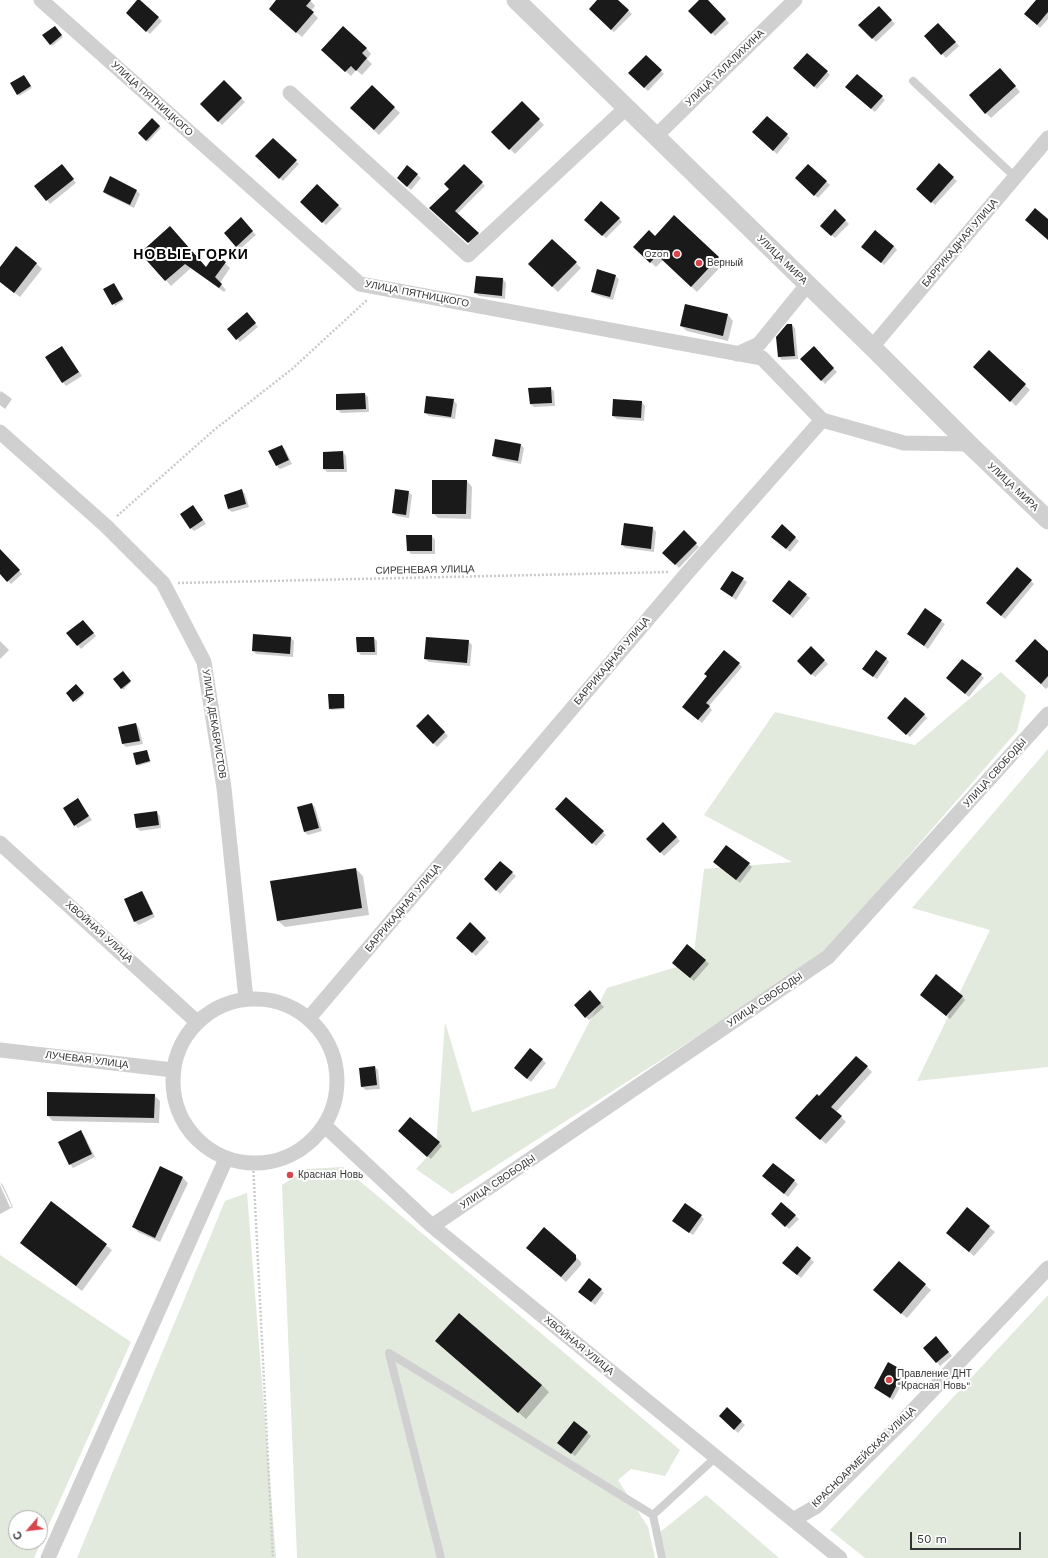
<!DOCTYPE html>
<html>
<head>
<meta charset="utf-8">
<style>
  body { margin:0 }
  #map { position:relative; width:1048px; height:1558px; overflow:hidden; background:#fff; font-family:"Work Sans",sans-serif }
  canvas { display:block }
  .north { position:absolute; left:8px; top:1510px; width:40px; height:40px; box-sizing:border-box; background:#fff; border:1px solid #adadad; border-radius:50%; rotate:242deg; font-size:11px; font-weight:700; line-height:16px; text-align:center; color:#333 }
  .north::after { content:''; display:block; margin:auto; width:14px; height:18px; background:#d8464b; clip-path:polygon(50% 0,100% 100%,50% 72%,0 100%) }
  .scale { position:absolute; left:910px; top:1532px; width:111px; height:18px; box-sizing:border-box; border:2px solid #333; border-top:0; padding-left:5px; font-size:12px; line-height:14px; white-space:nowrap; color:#333; -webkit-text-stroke:3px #fff; paint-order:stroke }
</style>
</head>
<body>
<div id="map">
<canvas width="1048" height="1558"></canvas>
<div class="north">С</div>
<div class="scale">50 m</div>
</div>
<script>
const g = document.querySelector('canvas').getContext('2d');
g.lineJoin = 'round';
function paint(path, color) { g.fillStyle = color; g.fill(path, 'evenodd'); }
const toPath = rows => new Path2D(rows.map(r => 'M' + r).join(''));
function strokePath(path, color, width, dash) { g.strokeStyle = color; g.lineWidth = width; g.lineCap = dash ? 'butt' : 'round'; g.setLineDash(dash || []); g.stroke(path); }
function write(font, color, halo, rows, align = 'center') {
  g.font = font + ' "Work Sans",sans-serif'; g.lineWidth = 4; g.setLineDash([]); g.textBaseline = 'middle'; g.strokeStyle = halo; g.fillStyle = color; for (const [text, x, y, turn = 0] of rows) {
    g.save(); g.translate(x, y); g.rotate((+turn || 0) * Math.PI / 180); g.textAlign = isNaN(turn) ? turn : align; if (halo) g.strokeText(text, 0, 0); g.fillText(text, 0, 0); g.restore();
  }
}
const green = toPath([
  [1001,672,1026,695,1017,731,820,958,452,1194,416,1169,436,1147,445,1022,472,1112,555,1088,607,988,693,962,704,869,792,862,704,815,775,712,915,745],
  [1048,749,1048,1067,917,1081,990,930,912,908],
  [343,1167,680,1450,665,1476,631,1469,618,1480,648,1527,655,1558,297,1558,282,1185,307,1169],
  [247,1193,276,1558,77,1558,225,1201],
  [0,1255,131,1342,34,1558,0,1558],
  [16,1518,40,1518,40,1542,16,1542],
  [1048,1295,1048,1558,865,1558,830,1530],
  [706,1495,779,1558,664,1558,659,1533]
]);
const shadow = toPath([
  [139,0,162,21,150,34,130,17],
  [278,0,310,0,315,6,311,11,318,18,302,37,275,14],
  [598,0,617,0,632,14,614,32,590,9],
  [701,0,707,0,729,23,715,36,690,11],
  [1038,0,1048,0,1048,19,1040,28,1029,17],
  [879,7,895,24,876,42,860,25],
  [938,24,959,46,946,58,925,36],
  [55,27,63,37,52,46,44,35],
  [366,48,371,54,367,59,372,64,362,75,356,70,351,76,328,55],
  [807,54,830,75,817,89,794,68],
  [646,56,664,74,648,91,629,73],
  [1005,74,1020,92,991,118,986,113],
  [25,77,32,88,19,96,18,94],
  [224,81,245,102,222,125,201,104],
  [372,86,400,113,379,135,356,113],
  [850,90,882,97,885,100,875,112],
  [522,102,544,125,515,154,493,132],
  [767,117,790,138,777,154,757,136],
  [152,119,161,128,148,142,139,133],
  [273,139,299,164,283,181,257,156],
  [464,165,485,186,457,214,481,236,472,245,431,208,451,189],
  [808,165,830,185,818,198,796,178],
  [939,165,957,181,935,205,917,189],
  [407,166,421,178,411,190,398,178],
  [65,169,76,183,50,204,47,200],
  [317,185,342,209,326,225,301,202],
  [104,191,137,191,140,194,134,208,107,195],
  [835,210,849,224,835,238,821,226],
  [674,217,724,263,697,292,663,260,656,267,634,247,655,237],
  [619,218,622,222,606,238,589,223],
  [241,219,256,235,240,249,225,233],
  [552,240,581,268,558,292,529,264],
  [894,246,897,250,884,265,866,250],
  [142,253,207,268,225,263,230,268,220,283,226,290,224,292,191,268,171,286],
  [36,263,42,269,20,297,0,282,0,269],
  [615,276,619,279,613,300,596,295,592,292],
  [503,279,506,283,505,299,479,296,475,293],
  [114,284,124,300,115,306,105,290],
  [728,315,733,321,728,341,687,331,681,326],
  [250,317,258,327,240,342,237,339],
  [792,325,795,328,798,359,782,360,779,357],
  [62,347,82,376,66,386,63,382],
  [814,347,837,372,825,384,801,359],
  [989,351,1030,390,1016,406,979,372],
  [550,388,554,391,555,406,534,407,530,404,529,389],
  [1,391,12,399,5,409,0,405,0,393],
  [365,394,368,397,369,412,341,413,337,409],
  [453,400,457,404,455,419,429,416,425,413],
  [642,402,645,406,644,421,617,419,613,416],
  [521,445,524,448,521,464,497,459,494,456],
  [281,446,285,449,292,464,280,469,277,466],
  [343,452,346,456,347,472,327,472,324,469],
  [467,481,472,487,471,519,438,518,433,513],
  [241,490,245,494,249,507,232,512,228,509],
  [408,492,412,495,409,518,397,516,393,513],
  [196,510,206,524,194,531,191,528],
  [782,526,799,541,790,552,776,540],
  [653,528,656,532,654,552,625,548,622,544],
  [684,532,699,547,679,568,664,553],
  [432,536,435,540,435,554,411,554,408,550],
  [0,550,22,574,11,584,0,572],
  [733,572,747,582,736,600,722,589],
  [789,581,810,598,793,618,776,604],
  [1031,581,1034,584,1005,619,991,607],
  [925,610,945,624,928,649,912,637],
  [86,624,96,636,81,649,68,633],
  [291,638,294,641,293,657,256,654,253,651],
  [374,638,377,641,377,655,361,655,358,652],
  [0,641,9,650,0,659],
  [468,641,472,645,470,666,429,662,425,659],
  [811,648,828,664,815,677,798,661],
  [1048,653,1048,687,1046,689,1021,666],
  [886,658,889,662,877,679,867,672],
  [739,664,742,667,709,706,712,710,702,723,687,711],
  [123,672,131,682,123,690,114,680],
  [981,675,984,678,969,697,951,682],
  [76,686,84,695,76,702,67,693],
  [343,695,345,696,345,709,331,710,330,708],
  [924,714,927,718,910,737,892,721],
  [428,716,448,736,437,747,417,726],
  [136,724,139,728,143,744,126,747,123,744,119,728],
  [147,751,151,762,138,766,137,764],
  [567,799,606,835,596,846,557,809],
  [78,800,92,820,78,828,75,825],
  [312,804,315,807,322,831,308,835,305,832],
  [156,812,160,816,161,828,140,831,137,828],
  [663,824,680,841,664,856,648,839],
  [500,862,516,876,500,894,485,879],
  [749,864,752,867,740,883,717,865],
  [356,869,363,876,369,915,285,927,277,920],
  [142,892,145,896,155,917,139,925,135,922,125,900],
  [470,924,489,942,476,956,457,938],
  [705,960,709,964,694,981,676,966],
  [593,995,604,1007,589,1020,586,1017],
  [962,996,965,1000,950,1019,924,998],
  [530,1049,546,1063,531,1082,518,1071],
  [857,1057,872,1072,836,1112,846,1122,826,1144,801,1122,820,1098],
  [375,1067,378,1070,380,1089,366,1090,362,1087],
  [154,1095,160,1101,159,1123,53,1121,48,1116],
  [80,1132,84,1135,95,1157,73,1168,70,1164],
  [402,1134,439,1143,442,1146,431,1159],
  [774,1164,798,1184,788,1197,767,1179],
  [183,1178,188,1183,160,1242,138,1232,133,1226],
  [0,1182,3,1185,13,1207,0,1214,0,1185,10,1207,12,1207],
  [51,1203,112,1250,82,1291,27,1248],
  [781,1203,799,1219,789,1229,772,1214],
  [701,1216,704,1219,693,1235,676,1224],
  [989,1227,995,1232,974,1256,952,1238],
  [797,1247,814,1262,801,1278,787,1267],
  [533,1253,575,1256,581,1262,581,1265,566,1282],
  [899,1262,931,1290,907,1318,880,1296],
  [601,1290,604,1293,595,1305,583,1295],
  [940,1341,952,1356,940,1366,937,1362],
  [444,1348,542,1385,549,1392,526,1419],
  [889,1363,907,1375,893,1400,875,1388],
  [727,1408,745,1425,738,1433,720,1416],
  [574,1422,591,1436,575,1456,562,1446]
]);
const building = toPath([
  [137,0,140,0,159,17,146,32,126,13],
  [276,0,311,0,306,6,314,12,296,33,269,9],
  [597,0,618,0,629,10,611,30,589,9],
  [699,0,708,0,726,19,711,34,688,11],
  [1036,0,1048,0,1048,12,1037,25,1024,14],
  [879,6,892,20,872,39,858,25],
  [938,23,956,42,941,55,924,36],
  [55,26,62,35,50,45,42,35],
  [343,26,367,48,362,53,367,58,356,71,351,66,345,72,321,50],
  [807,53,828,71,814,87,793,68],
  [646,55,662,70,644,88,628,73],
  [1000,68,1016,86,985,114,969,95],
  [857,74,883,96,871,109,845,87],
  [24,75,31,86,17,95,10,83],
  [224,80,242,98,218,122,200,104],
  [372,85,395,107,374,130,350,108],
  [522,101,540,119,509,150,491,132],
  [767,116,788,134,773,151,752,132],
  [152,118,160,126,146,141,138,133],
  [273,138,297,160,279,179,255,156],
  [939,163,954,177,931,203,916,189],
  [62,164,74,179,46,201,34,186],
  [464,164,483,182,455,211,479,233,468,243,429,208,449,189,444,184],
  [808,164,827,181,814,196,795,178],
  [407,165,418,174,407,187,397,178],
  [110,176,137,190,130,205,103,192],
  [317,184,339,205,322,223,300,202],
  [601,201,620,218,602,236,584,220],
  [1035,208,1048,219,1048,240,1025,220],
  [835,209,846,220,831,236,820,226],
  [674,215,719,257,691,287,657,255,650,263,633,247,649,230,655,236],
  [241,217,253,231,236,247,224,233],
  [170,226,206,267,215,254,226,262,215,277,222,284,219,288,185,264,165,281,140,253],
  [875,230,894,246,881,263,861,247],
  [552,239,577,262,552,287,528,264],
  [16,246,37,263,14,293,0,282,0,267],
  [597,269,616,275,610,297,591,292],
  [476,276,503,278,502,296,474,293],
  [114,283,123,299,112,305,103,289],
  [685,304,728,314,723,336,680,326],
  [247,312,256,323,236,340,227,329],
  [787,324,792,324,795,356,778,357,776,337],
  [62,346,79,372,62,383,45,357],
  [814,346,834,368,821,381,800,359],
  [989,350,1026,384,1010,402,973,367],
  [551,387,552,403,530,404,528,388],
  [365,393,366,409,336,410,336,394],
  [426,396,454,399,451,417,424,413],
  [613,399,642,401,641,418,612,416],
  [495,439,521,444,518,461,492,456],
  [282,445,289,460,276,466,268,451],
  [343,451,344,469,323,469,323,452],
  [432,480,467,480,466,514,432,514],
  [242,489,246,504,228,509,224,495],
  [395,489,409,491,406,515,392,513],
  [193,505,203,520,190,529,180,514],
  [624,523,653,527,651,549,621,545],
  [782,524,796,537,786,549,771,537],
  [684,530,697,543,675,565,662,553],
  [406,535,432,535,432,551,407,551],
  [0,549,20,570,7,582,0,574],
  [1017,567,1032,580,1001,616,986,603],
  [732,571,744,578,732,597,720,589],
  [789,580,807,594,790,615,772,601],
  [925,608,942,620,924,646,907,634],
  [83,620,94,633,77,646,66,633],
  [253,634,291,637,290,654,252,651],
  [356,637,374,637,375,652,357,652],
  [426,637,469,640,467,663,424,659],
  [1035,639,1048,651,1048,676,1041,684,1015,661],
  [811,646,825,660,811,675,797,661],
  [724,650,740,663,706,703,710,706,698,720,682,707,707,676,704,674],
  [876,650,887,658,873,677,862,669],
  [962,659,982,674,965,694,946,678],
  [123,671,131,681,121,689,113,679],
  [76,684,84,693,73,702,66,693],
  [328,694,344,694,344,708,329,709],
  [905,697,925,714,906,735,887,718],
  [428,714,445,732,433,744,416,726],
  [136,723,140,741,122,744,118,727],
  [147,750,150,761,136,765,133,753],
  [566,797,604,831,592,844,555,809],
  [78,798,89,816,74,826,63,808],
  [312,803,319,828,304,832,297,807],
  [157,811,159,825,136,828,134,814],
  [663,822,677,837,660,853,646,839],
  [726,845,750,863,736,880,713,862],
  [500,861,513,872,496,891,484,879],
  [356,868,362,908,277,921,270,881],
  [142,891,153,914,134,922,124,899],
  [470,922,486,938,472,953,456,938],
  [687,944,706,960,690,978,672,963],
  [936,974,963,996,946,1016,920,995],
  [590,990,601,1003,585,1018,574,1005],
  [530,1048,543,1059,527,1079,514,1068],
  [856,1056,868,1066,831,1107,842,1116,820,1140,795,1118,817,1094,819,1096],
  [375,1066,377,1085,361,1087,359,1068],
  [47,1092,155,1094,154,1118,47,1116],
  [410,1117,440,1142,427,1157,398,1131],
  [81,1130,92,1154,69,1165,58,1142],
  [773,1163,795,1180,784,1194,762,1176],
  [160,1166,183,1177,155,1238,132,1227],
  [51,1201,107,1244,76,1286,20,1243],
  [781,1202,796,1215,785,1227,771,1214],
  [685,1203,702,1215,689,1233,672,1221],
  [967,1207,990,1226,969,1252,946,1233],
  [544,1227,576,1255,576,1260,561,1277,526,1248],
  [797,1246,811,1258,797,1275,782,1263],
  [899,1261,926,1284,901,1314,873,1290],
  [589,1278,602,1289,591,1302,578,1292],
  [459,1313,542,1385,518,1413,435,1341],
  [936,1336,949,1352,936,1363,923,1348],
  [888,1362,904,1371,890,1398,874,1388],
  [727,1407,742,1421,734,1430,719,1416],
  [574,1421,588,1432,571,1454,557,1443]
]);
const path = toPath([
  [117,516,214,430,292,369,367,300],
  [178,583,669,572],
  [253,1163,273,1558]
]);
const service = toPath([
  [913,81,1015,177],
  [441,1558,389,1353,653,1515],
  [662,1558,653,1515,716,1457]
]);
const minor = toPath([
  [41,0,360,284,762,358,822,420,904,443,969,444],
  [290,93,468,255,626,108],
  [656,136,795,0],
  [872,347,1048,138],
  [737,354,759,344,807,285],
  [0,432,106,526,163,583,204,662,224,788,246,999],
  [0,843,197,1022],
  '173 1081a82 82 0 1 1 164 0a82 82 0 1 1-164 0Z',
  [309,1018,688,572,822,420],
  [0,1050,173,1070],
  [325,1126,432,1226,840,1558],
  [432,1226,828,957,1048,714],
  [793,1520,817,1506,905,1419,1048,1268],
  [48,1558,226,1159]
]);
const tertiary = toPath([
  [516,0,872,347,969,444,1048,520]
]);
const markers = [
  [677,254,4,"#d8464b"],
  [699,263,4,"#d8464b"],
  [290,1175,4,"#d8464b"],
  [889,1380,4,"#d8464b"]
];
const streetNames = [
  ["УЛИЦА ТАЛАЛИХИНА",725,68,-44],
  ["УЛИЦА ПЯТНИЦКОГО",152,99,42],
  ["БАРРИКАДНАЯ УЛИЦА",960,243,-50],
  ["УЛИЦА МИРА",782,260,44],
  ["УЛИЦА ПЯТНИЦКОГО",417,294,11],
  ["УЛИЦА МИРА",1013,487,43],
  ["СИРЕНЕВАЯ УЛИЦА",425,570,-1],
  ["БАРРИКАДНАЯ УЛИЦА",612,661,-50],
  ["УЛИЦА ДЕКАБРИСТОВ",214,724,81],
  ["УЛИЦА СВОБОДЫ",995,773,-48],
  ["БАРРИКАДНАЯ УЛИЦА",403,908,-50],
  ["ХВОЙНАЯ УЛИЦА",99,932,42],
  ["УЛИЦА СВОБОДЫ",765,1000,-34],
  ["ЛУЧЕВАЯ УЛИЦА",87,1060,7],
  ["УЛИЦА СВОБОДЫ",498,1182,-34],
  ["ХВОЙНАЯ УЛИЦА",579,1346,39],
  ["КРАСНОАРМЕЙСКАЯ УЛИЦА",864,1457,-44]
];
const poiNames = [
  ["Ozon",669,254,"right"],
  ["Верный",707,263],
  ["Красная Новь",298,1175],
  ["Правление ДНТ",897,1374],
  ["\"Красная Новь\"",897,1386]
];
const districtNames = [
  ["НОВЫЕ ГОРКИ",191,255]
];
paint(green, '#e2e9dd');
paint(shadow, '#0003');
paint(building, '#1a1a1a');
strokePath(path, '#cacaca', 2.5, [2, 2]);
strokePath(service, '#d0d0d0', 8);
strokePath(minor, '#d0d0d0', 15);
strokePath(tertiary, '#d0d0d0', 19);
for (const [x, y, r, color] of markers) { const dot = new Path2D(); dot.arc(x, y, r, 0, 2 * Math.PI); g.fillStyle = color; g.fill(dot); strokePath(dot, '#fff', 1.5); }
write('10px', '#333', '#fff', streetNames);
write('10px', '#333', '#fff', poiNames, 'left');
g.letterSpacing = '1px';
write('bold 14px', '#000', '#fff', districtNames);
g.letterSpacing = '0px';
</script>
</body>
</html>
